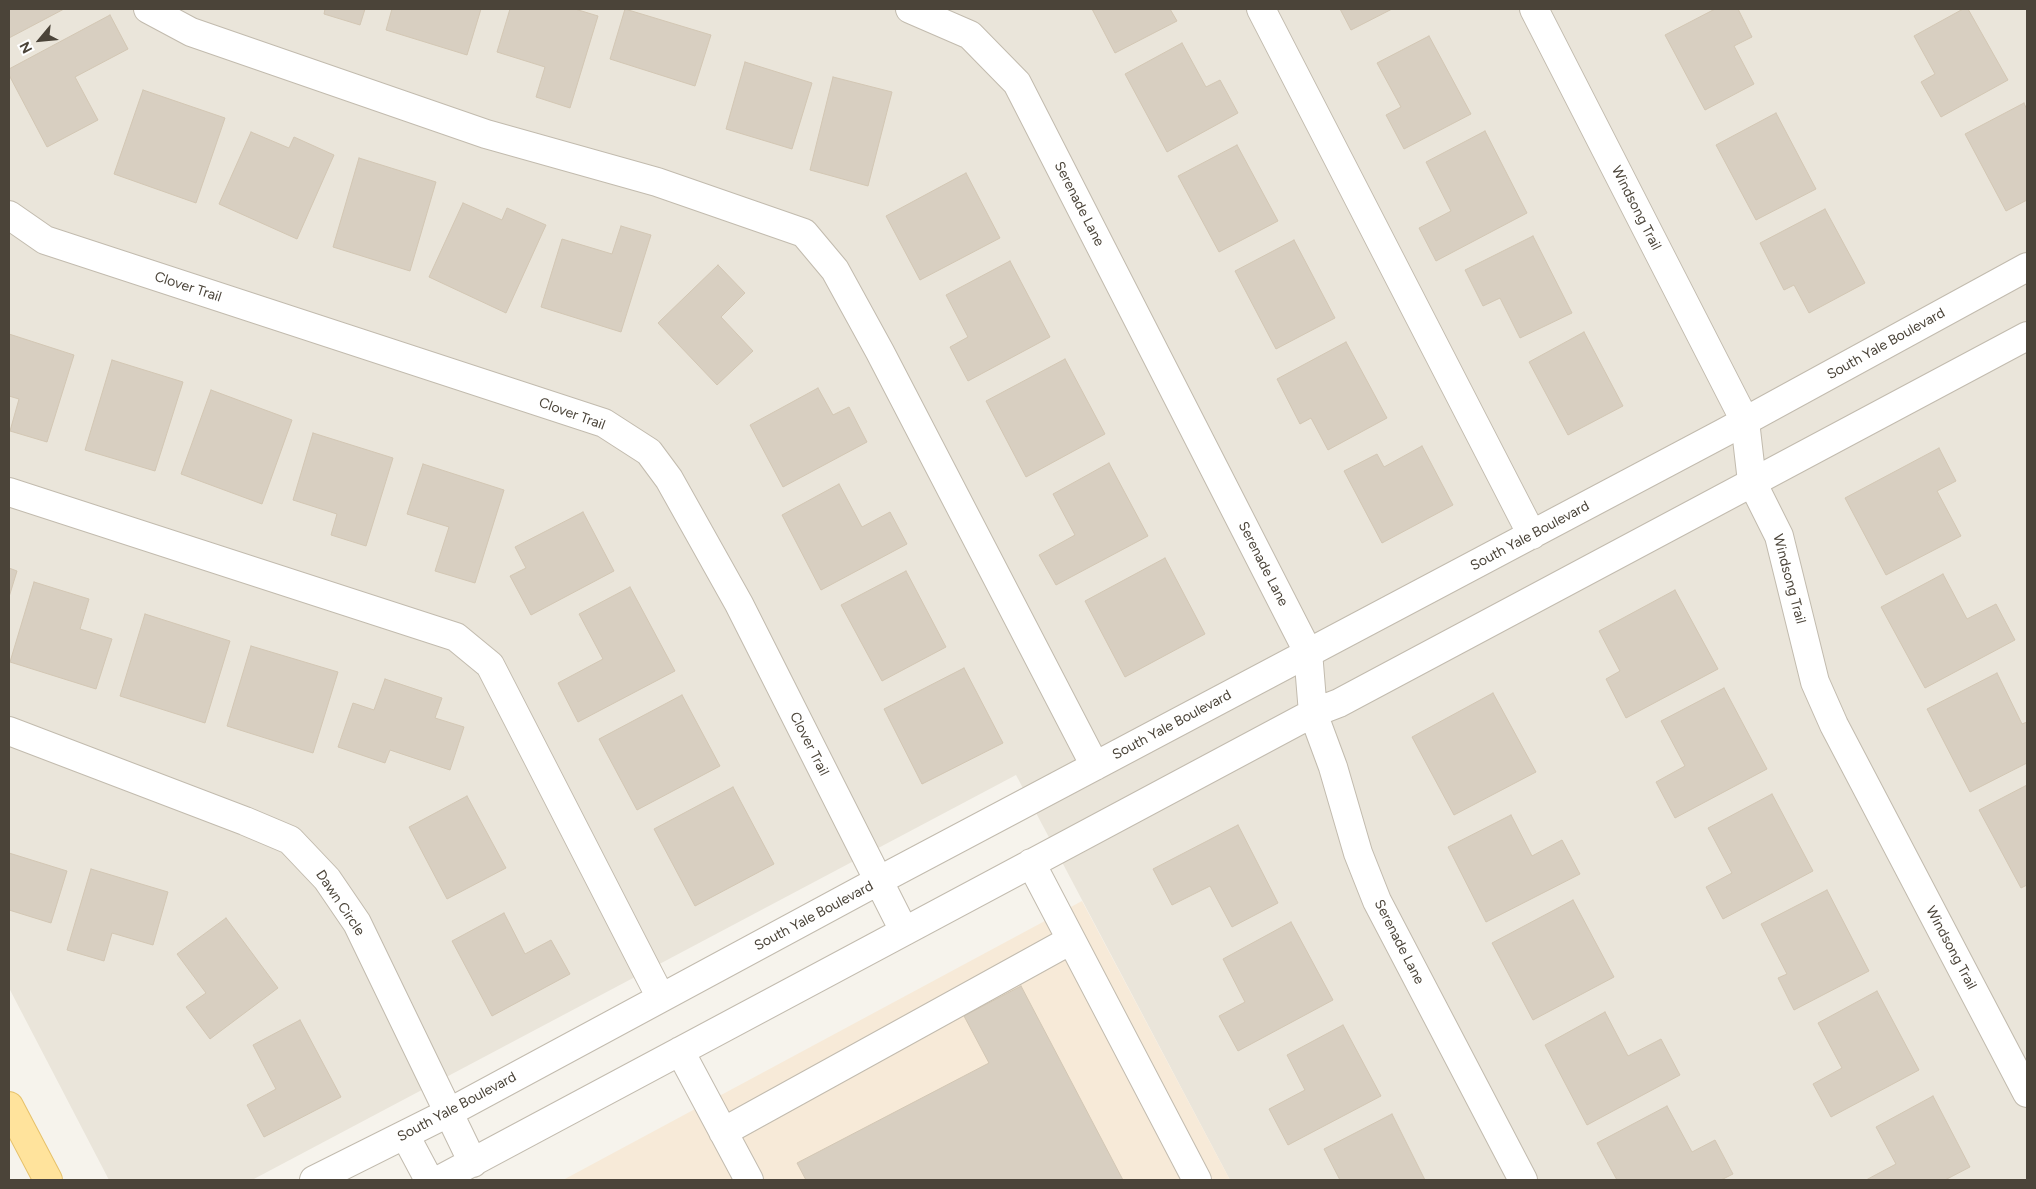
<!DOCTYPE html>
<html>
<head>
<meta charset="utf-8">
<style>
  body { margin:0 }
  #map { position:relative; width:2036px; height:1189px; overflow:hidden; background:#f6f3ec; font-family:Figtree,sans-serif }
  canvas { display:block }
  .frame { position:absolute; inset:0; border:10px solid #4b4439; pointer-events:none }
  .north { position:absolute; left:15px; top:15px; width:50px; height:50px; -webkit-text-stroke:4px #fff; paint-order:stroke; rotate:242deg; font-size:14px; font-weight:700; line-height:20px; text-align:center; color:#4b4439 }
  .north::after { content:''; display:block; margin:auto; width:18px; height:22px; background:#4b4439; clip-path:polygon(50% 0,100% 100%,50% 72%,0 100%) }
</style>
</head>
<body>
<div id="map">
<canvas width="2036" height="1189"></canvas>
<div class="frame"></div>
<div class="north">N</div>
</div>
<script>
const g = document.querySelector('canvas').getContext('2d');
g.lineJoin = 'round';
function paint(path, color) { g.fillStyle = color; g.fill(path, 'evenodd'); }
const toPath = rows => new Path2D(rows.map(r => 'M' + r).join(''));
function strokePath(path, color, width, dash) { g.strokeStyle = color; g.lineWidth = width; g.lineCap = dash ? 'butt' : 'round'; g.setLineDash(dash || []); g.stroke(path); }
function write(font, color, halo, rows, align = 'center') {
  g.font = font + ' Figtree,sans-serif'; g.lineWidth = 4.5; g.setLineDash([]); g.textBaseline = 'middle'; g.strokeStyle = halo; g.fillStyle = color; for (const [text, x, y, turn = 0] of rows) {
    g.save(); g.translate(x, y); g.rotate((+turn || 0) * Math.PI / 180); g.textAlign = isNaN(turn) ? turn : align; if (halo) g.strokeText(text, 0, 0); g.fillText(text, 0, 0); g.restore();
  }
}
const residential = toPath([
  [9,9,2027,9,2027,1180,1230,1180,1016,775,252,1180,109,1180,9,988]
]);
const commercial = toPath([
  [1082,901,1230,1180,563,1180]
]);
const building = toPath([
  [9,9,64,9,9,38,9,9],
  [325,9,365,9,360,25,324,14,325,9],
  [392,9,481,9,467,55,386,30,392,9],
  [510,9,575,9,598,16,570,108,536,97,545,67,497,52,510,9],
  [625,9,711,35,695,86,610,59,625,9],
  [1092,9,1170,9,1177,21,1115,53,1092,9],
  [1340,9,1392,9,1351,30,1340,9],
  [1715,9,1738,9,1752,37,1734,46,1754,84,1705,110,1665,35,1715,9],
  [1963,9,1968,9,2008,80,1941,117,1921,82,1935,74,1914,36,1963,9],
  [110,15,128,49,75,77,98,120,47,147,9,75,9,69,110,15],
  [1429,36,1471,114,1404,149,1386,115,1401,107,1377,63,1429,36],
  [1182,43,1206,87,1220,80,1238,113,1167,152,1125,74,1182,43],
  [745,62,812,83,792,149,726,129,745,62],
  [833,77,892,92,868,186,810,170,833,77],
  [143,90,225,118,196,203,114,174,143,90],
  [2024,103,2027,110,2027,200,2006,211,1965,134,2024,103],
  [1776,113,1816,189,1756,220,1716,145,1776,113],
  [1485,131,1527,213,1436,261,1419,228,1451,211,1426,162,1485,131],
  [251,132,289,148,294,137,334,155,297,239,219,204,251,132],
  [1237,145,1278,221,1219,252,1178,176,1237,145],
  [359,158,436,182,410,271,333,247,359,158],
  [966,173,1000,238,920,280,886,216,966,173],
  [463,203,502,220,507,208,546,225,506,313,429,277,463,203],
  [1825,209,1865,283,1809,313,1794,285,1784,290,1760,243,1825,209],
  [621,226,651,235,621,332,541,307,562,239,612,254,621,226],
  [1533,236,1572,313,1520,338,1500,298,1483,306,1465,270,1533,236],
  [1294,240,1335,318,1276,349,1235,271,1294,240],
  [1010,261,1050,337,968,381,950,347,968,337,946,295,1010,261],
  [718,265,745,293,721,317,753,351,717,385,658,323,718,265],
  [1584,332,1623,406,1568,435,1529,362,1584,332],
  [9,334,74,355,47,442,10,431,19,399,9,396,9,334],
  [1346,342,1387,418,1328,450,1311,418,1300,424,1277,379,1346,342],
  [1065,359,1105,434,1026,477,986,401,1065,359],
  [112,360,183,382,155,471,85,450,112,360],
  [818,388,833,415,849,407,867,442,783,487,750,425,818,388],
  [211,390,292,420,262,504,181,474,211,390],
  [313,433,393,458,366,546,331,535,337,514,293,500,313,433],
  [1422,446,1453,505,1382,543,1344,471,1377,454,1384,467,1422,446],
  [1939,448,1956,481,1937,491,1961,536,1886,575,1845,498,1939,448],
  [1109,463,1148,536,1056,585,1039,555,1075,535,1053,494,1109,463],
  [423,464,504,490,475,583,435,571,449,527,407,514,423,464],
  [839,484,862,527,890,512,907,544,821,590,782,515,839,484],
  [583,512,614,571,531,615,510,576,526,568,515,547,583,512],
  [1165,558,1205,634,1125,677,1085,601,1165,558],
  [9,568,17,571,9,597,9,568],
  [906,571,946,647,882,681,841,605,906,571],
  [1943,574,1967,619,1996,604,2015,640,1925,688,1881,607,1943,574],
  [34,582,89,599,80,629,112,639,96,689,10,662,34,582],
  [630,587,675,671,578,722,558,683,603,659,579,614,630,587],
  [1675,590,1718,669,1626,718,1606,679,1620,671,1599,631,1675,590],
  [145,614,230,641,205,723,120,696,145,614],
  [251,646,338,672,313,753,227,726,251,646],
  [964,668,1003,743,922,784,884,709,964,668],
  [1997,673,2022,724,2027,722,2027,763,1970,792,1927,709,1997,673],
  [385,679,442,698,435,718,464,727,450,770,390,750,385,763,338,747,353,703,374,710,385,679],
  [1724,688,1767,769,1675,818,1656,782,1685,766,1661,721,1724,688],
  [1493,693,1536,772,1454,815,1412,737,1493,693],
  [682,695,720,766,637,810,599,739,682,695],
  [2027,785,2027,885,2021,888,1979,810,2027,785],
  [733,787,774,864,695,906,654,829,733,787],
  [1772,794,1813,871,1723,919,1706,887,1732,873,1708,828,1772,794],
  [467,796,506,868,447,899,409,827,467,796],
  [1511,815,1532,856,1562,840,1580,874,1486,922,1448,847,1511,815],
  [1238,825,1278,903,1232,927,1210,886,1172,905,1153,869,1238,825],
  [9,853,67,871,51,923,9,910,9,853],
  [91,869,168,892,153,945,112,933,104,961,67,950,91,869],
  [1827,890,1869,971,1794,1010,1778,978,1787,974,1761,924,1827,890],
  [1573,900,1614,977,1533,1020,1492,943,1573,900],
  [504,913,525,954,551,940,570,974,492,1016,452,941,504,913],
  [226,918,278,988,210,1039,186,1007,206,993,177,954,226,918],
  [1291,922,1333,1000,1238,1051,1219,1016,1245,1002,1223,959,1291,922],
  [1021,986,1123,1180,806,1180,797,1163,989,1063,964,1016,1021,986],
  [1877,991,1919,1070,1831,1117,1813,1084,1842,1068,1818,1023,1877,991],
  [1605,1012,1628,1056,1661,1039,1680,1075,1587,1125,1545,1045,1605,1012],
  [300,1020,341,1097,264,1137,247,1105,276,1089,253,1045,300,1020],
  [1343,1025,1381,1096,1288,1145,1269,1109,1305,1090,1287,1055,1343,1025],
  [1933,1096,1970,1167,1945,1180,1866,1180,1896,1164,1876,1127,1933,1096],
  [1667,1106,1692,1152,1715,1140,1733,1174,1721,1180,1617,1180,1597,1143,1667,1106],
  [1392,1114,1425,1180,1340,1180,1324,1149,1392,1114]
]);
const minor = toPath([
  [148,9,191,32,486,134,657,182,804,233,835,270,880,352,1095,766],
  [910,9,970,35,1017,83,1308,652,1313,713,1333,767,1358,853,1377,901,1523,1180],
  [1261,9,1532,535],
  [1534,9,1745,421,1752,482,1779,536,1815,682,1834,725,2027,1093],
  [9,215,45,240,604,423,649,452,669,479,739,604,904,931],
  [9,492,456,637,490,665,661,998],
  [9,731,245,821,290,840,327,879,357,923,473,1163],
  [1031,863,1197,1180],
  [680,1051,749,1180],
  [723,1132,1071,940],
  [405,1135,429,1180],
  [314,1180,448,1113,878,881,1725,432,2027,267],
  [439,1180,1313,713,1339,703,2027,336]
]);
const major = toPath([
  [9,1106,48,1180]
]);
const streetNames = [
  ["Serenade Lane",1079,204,63],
  ["Windsong Trail",1636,208,63],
  ["Clover Trail",188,287,18],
  ["South Yale Boulevard",1886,344,-29],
  ["Clover Trail",572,414,20],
  ["South Yale Boulevard",1530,536,-28],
  ["Serenade Lane",1263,564,63],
  ["Windsong Trail",1789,579,75],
  ["South Yale Boulevard",1172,725,-28],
  ["Clover Trail",809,744,63],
  ["Dawn Circle",340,903,56],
  ["South Yale Boulevard",814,916,-28],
  ["Serenade Lane",1399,942,63],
  ["Windsong Trail",1951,948,62],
  ["South Yale Boulevard",457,1107,-28]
];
paint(residential, '#eae5da');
paint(commercial, '#f7ead8');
paint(building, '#d8cfc1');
strokePath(building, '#d3c7b4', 1);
strokePath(minor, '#c2bbae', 30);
strokePath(major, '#e6c16a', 30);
strokePath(minor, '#fff', 28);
strokePath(major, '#ffe39c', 28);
write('14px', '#4b4439', '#fff', streetNames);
</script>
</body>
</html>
